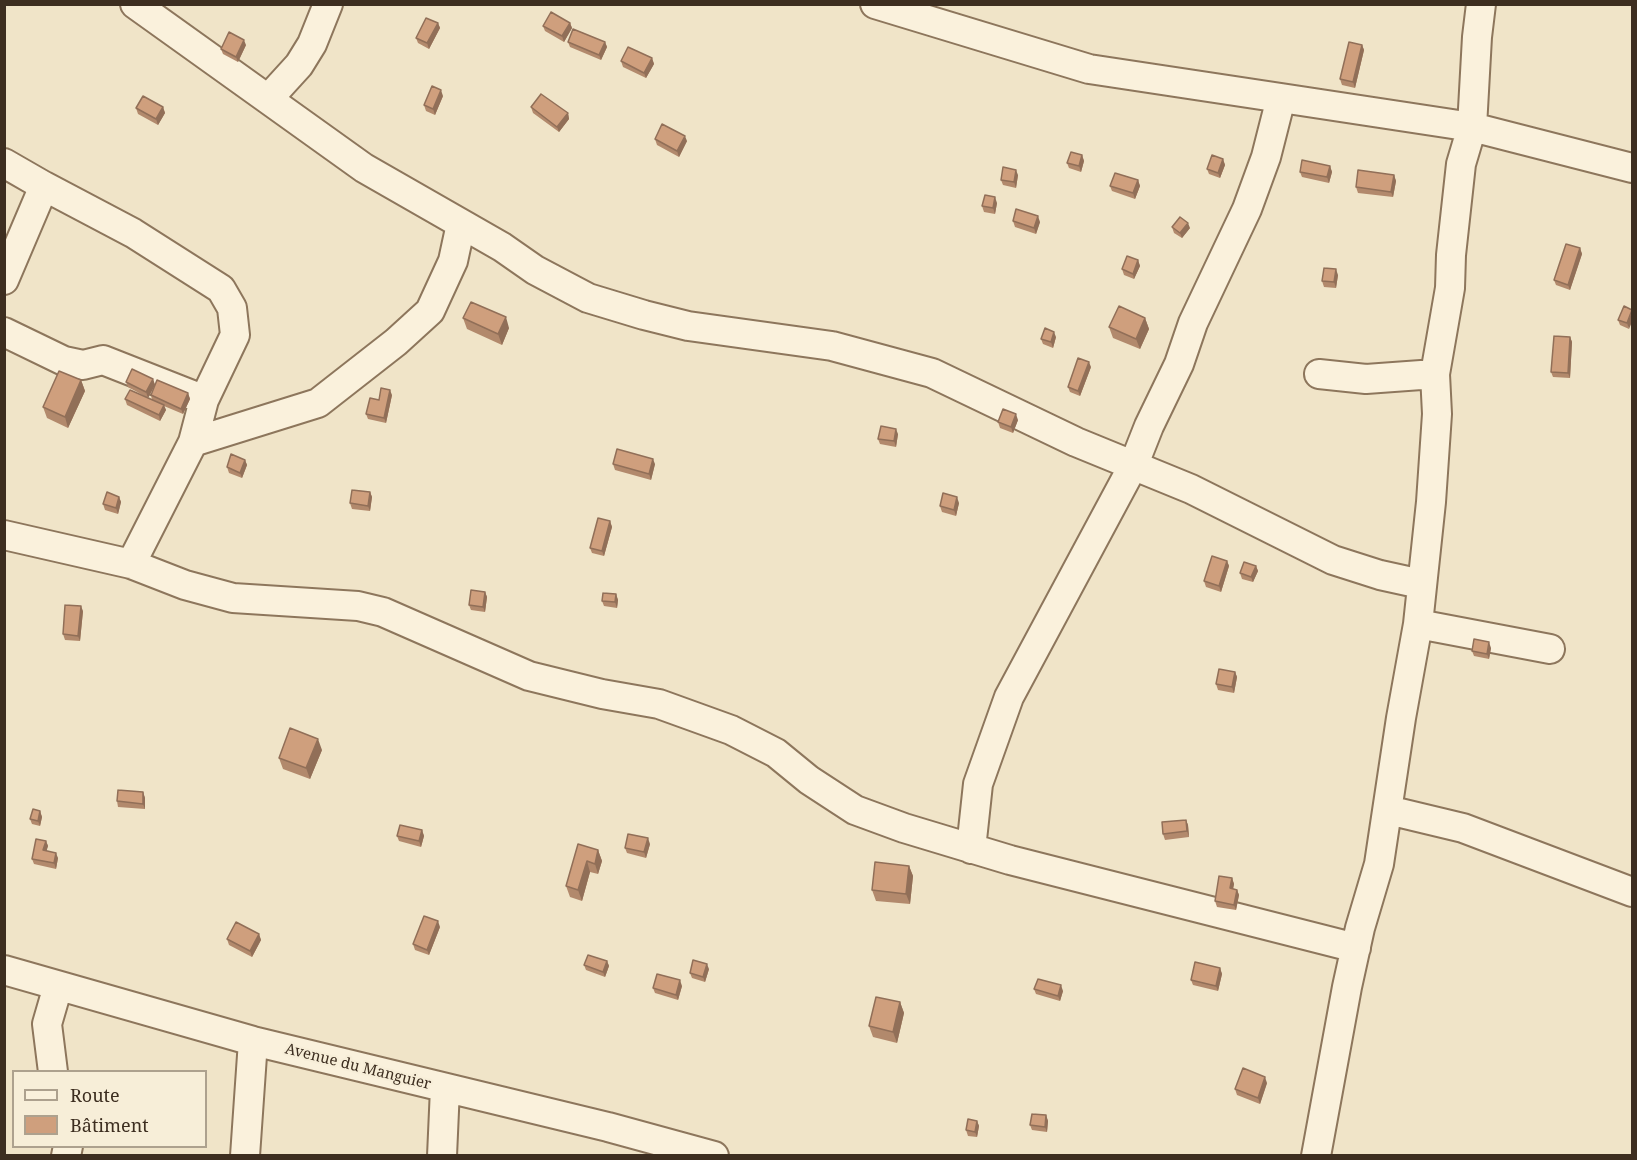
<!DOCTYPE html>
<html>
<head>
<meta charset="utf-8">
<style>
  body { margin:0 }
  #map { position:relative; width:1637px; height:1160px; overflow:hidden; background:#f0e4c8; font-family:"Noto Serif",serif }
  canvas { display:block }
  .frame { position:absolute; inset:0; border:6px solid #3d2e20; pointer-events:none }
  .legend { position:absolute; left:12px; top:1070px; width:195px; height:78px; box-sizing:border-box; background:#f7eed8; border:2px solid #ada18e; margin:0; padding:8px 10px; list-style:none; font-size:18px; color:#3d2e20 }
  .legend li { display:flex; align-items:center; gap:12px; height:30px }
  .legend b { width:30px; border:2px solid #ada18e }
</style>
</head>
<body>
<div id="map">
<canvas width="1637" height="1160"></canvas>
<div class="frame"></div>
<ul class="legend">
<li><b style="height:8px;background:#faf1dc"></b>Route</li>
<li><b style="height:16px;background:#cf9f7d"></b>Bâtiment</li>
</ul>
</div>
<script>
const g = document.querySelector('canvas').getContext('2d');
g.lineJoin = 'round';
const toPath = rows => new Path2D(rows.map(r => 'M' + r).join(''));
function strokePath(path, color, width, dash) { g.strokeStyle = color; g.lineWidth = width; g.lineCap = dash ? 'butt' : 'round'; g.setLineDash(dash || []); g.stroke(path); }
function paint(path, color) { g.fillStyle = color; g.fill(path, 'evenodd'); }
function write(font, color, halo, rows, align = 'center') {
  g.font = font + ' "Noto Serif",serif'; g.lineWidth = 4.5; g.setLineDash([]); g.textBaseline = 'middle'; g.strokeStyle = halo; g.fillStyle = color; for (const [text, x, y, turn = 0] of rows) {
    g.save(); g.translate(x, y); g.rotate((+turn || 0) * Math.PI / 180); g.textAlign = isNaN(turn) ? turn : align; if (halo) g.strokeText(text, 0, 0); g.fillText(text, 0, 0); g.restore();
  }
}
const minor = toPath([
  [135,4,364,168,502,247,535,270,588,298,644,315,688,326,832,346,932,373,1076,442,1191,489,1333,560,1380,575,1421,584],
  [875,4,1089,69,1281,98],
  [268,99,299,65,312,44,328,4],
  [4,163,44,186,133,233,221,289,232,308,235,335,204,400,193,442],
  [4,280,44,186],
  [4,332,64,361,83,365,103,360,192,395],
  [1319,374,1366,379,1435,374],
  [4,535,131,564,185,585,233,598,358,606,383,612,529,676,602,694,659,704,731,730,776,753,809,780,855,810,904,828,1010,860,1356,948],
  [131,564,193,442,318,403,396,342,430,311,453,261,461,224],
  [1418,624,1550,649],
  [1388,810,1463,828,1632,892],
  [971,849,978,784,1009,697,1134,464,1149,426,1179,364,1193,323,1247,209,1266,157,1281,98,1472,127,1632,168],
  [4,970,253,1041,608,1127,714,1156],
  [53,1072,47,1024,58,986],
  [66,1156,68,1146],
  [245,1156,253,1041],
  [442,1156,445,1088],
  [1316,1156,1347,987,1360,928,1379,864,1401,718,1418,624,1431,502,1437,414,1435,374,1450,288,1451,255,1461,164,1472,127,1477,37,1481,4]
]);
const wall = toPath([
  [438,23,440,28,429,49,418,43,416,38],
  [570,23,572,28,564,42,545,31,543,26],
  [568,42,605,42,607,47,601,60,570,47],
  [246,45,238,62,223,54,221,49],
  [1362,45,1364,50,1355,88,1342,85,1340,79],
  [652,58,654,64,646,78,623,67,621,61],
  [443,96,435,115,426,111,424,105],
  [163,107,165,113,158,125,138,114,136,108],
  [531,107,568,113,569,119,559,132,533,113],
  [655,139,687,141,679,157,657,145],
  [1082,155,1084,161,1081,172,1069,168,1067,163],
  [1223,159,1225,165,1220,178,1209,174,1207,169],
  [1330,166,1332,172,1329,183,1302,177,1300,172],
  [1018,175,1016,188,1003,185,1001,180],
  [1394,175,1396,181,1393,197,1358,193,1356,187],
  [1138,180,1140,186,1135,199,1112,191,1110,186],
  [997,203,995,214,984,212,982,206],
  [1013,221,1040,222,1036,234,1015,227],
  [1172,227,1190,228,1182,238,1174,233],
  [1580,248,1582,254,1570,290,1556,285,1554,280],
  [1138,260,1140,266,1134,279,1124,275,1122,269],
  [1338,275,1336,288,1324,287,1322,281],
  [1624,306,1629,329,1620,325,1618,320],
  [463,318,509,328,502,345,467,329],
  [1145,318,1149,329,1140,349,1113,338,1109,327],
  [1056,337,1053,348,1043,344,1041,339],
  [1570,337,1572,342,1570,378,1553,377,1551,372],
  [1091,367,1080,396,1070,392,1068,387],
  [153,379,155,385,148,398,128,387,126,382],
  [81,380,85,391,68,428,47,418,43,407],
  [188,393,190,399,183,414,164,406,166,410,160,421,127,405,125,399,152,400,151,395],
  [392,395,386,423,368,419,366,414,379,400],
  [1018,420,1013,433,1000,428,998,422],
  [898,434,896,447,880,444,878,439],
  [245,460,247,465,242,478,229,473,227,467],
  [613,464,655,464,651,480,615,470],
  [370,492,372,497,370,511,352,509,350,503],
  [119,497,121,502,118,514,105,510,103,504],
  [959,503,956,516,942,512,940,506],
  [610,521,612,527,604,556,592,553,590,548],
  [1227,561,1229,566,1221,592,1206,587,1204,581],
  [1256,566,1258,571,1253,582,1242,579,1240,573],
  [485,592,487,597,485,612,471,610,469,605],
  [616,594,618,600,617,608,604,606,602,601],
  [83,611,80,641,65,640,63,634],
  [1491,648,1489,659,1474,656,1472,651],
  [1235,672,1237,677,1234,693,1218,690,1216,684],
  [322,750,310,779,283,769,279,758],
  [143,792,145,798,145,809,118,807,117,801],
  [40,811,42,817,40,826,32,824,30,819],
  [1186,820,1188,825,1189,837,1165,840,1163,834],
  [422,830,424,836,421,847,399,841,397,836],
  [46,841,48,846,46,851,58,858,56,869,34,864,32,859],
  [578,844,598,850,602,861,598,874,590,872,582,901,570,897,566,886],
  [650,844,646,858,627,853,625,848],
  [909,866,913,876,910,904,876,901,872,890],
  [1232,878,1234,884,1233,889,1237,890,1239,895,1236,910,1217,907,1215,901],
  [440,927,429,955,415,950,413,944],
  [259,934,261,940,252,957,229,945,227,939],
  [607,961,609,966,605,977,586,970,584,965],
  [1220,968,1222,974,1218,991,1193,985,1191,980],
  [709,969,705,982,692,978,690,973],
  [682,986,678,1000,655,993,653,988],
  [1034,989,1063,991,1060,1001,1036,994],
  [900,1002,904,1013,897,1043,873,1037,869,1026],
  [1267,1083,1260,1104,1237,1095,1235,1089],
  [1046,1115,1048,1121,1047,1132,1032,1130,1030,1125],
  [977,1121,979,1126,977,1137,968,1136,966,1130]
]);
const shadedWall = toPath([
  [438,23,440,28,429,49,427,43],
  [570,23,572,28,564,42,562,36],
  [244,40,246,45,238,62,236,57],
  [605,42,607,47,601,60,599,55],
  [1362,45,1364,50,1355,88,1353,82],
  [652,58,654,64,646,78,644,73],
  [441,90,443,96,435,115,433,109],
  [163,107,165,113,158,125,156,119],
  [568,113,569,119,559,132,557,127],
  [685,136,687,141,679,157,677,151],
  [1082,155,1084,161,1081,172,1079,166],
  [1223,159,1225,165,1220,178,1218,173],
  [1330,166,1332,172,1329,183,1327,177],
  [1016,170,1018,175,1016,188,1014,182],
  [1394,175,1396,181,1393,197,1391,192],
  [1138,180,1140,186,1135,199,1133,193],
  [995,197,997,203,995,214,993,208],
  [1038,216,1040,222,1036,234,1034,228],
  [1188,223,1190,228,1182,238,1180,233],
  [1580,248,1582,254,1570,290,1568,285],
  [1138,260,1140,266,1134,279,1133,274],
  [1336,269,1338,275,1336,288,1334,282],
  [1632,311,1632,322,1629,329,1627,323],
  [506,317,509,328,502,345,498,334],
  [1145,318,1149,329,1140,349,1136,339],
  [1054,332,1056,337,1053,348,1051,342],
  [1570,337,1572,342,1570,378,1568,373],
  [1089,362,1091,367,1080,396,1078,391],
  [153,379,155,385,148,398,146,392],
  [81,380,85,391,68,428,65,417],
  [390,390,392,395,386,423,384,418],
  [188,393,190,399,183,414,181,409],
  [164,405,166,410,160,421,159,415],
  [1016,414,1018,420,1013,433,1011,427],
  [896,429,898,434,896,447,894,441],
  [653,459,655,464,651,480,649,474],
  [245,460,247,465,242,478,240,473],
  [370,492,372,497,370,511,368,506],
  [119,497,121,502,118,514,116,508],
  [957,497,959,503,956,516,954,510],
  [610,521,612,527,604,556,602,551],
  [1227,561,1229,566,1221,592,1219,586],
  [1256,566,1258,571,1253,582,1251,577],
  [485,592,487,597,485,612,483,607],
  [616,594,618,600,617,608,615,602],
  [81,606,83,611,80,641,78,636],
  [1489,642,1491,648,1489,659,1487,654],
  [1235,672,1237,677,1234,693,1232,687],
  [318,739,322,750,310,779,306,768],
  [143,792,145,798,145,809,143,804],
  [40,811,42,817,40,826,38,821],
  [1186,820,1188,825,1189,837,1187,831],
  [422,830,424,836,421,847,419,841],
  [648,838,650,844,646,858,644,852],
  [46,841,48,846,45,856,43,850],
  [598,850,602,861,598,874,595,864],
  [56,853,58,858,56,869,54,863],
  [587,861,590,872,582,901,578,890],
  [909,866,913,876,910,904,906,894],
  [1232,878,1234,884,1232,894,1230,888],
  [1237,890,1239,895,1236,910,1234,905],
  [438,921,440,927,429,955,427,950],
  [259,934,261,940,252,957,250,951],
  [607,961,609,966,605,977,603,972],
  [707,964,709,969,705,982,703,977],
  [1220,968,1222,974,1218,991,1216,986],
  [680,980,682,986,678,1000,676,995],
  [1061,985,1063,991,1060,1001,1058,996],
  [900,1002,904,1013,897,1043,893,1032],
  [1265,1077,1267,1083,1260,1104,1258,1098],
  [1046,1115,1048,1121,1047,1132,1045,1127],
  [977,1121,979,1126,977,1137,975,1132]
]);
const building = toPath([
  [551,12,570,23,562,36,543,26,551,12],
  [426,18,438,23,427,43,416,38,426,18],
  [573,29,605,42,599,55,568,42,573,29],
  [229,32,244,40,236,57,221,49,229,32],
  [1349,42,1362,45,1353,82,1340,79,1349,42],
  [628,47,652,58,644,73,621,61,628,47],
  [432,86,441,90,433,109,424,105,432,86],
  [541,94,568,113,557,127,531,107,541,94],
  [143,96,163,107,156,119,136,108,143,96],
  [662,124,685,136,677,151,655,139,662,124],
  [1071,152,1082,155,1079,166,1067,163,1071,152],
  [1212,155,1223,159,1218,173,1207,169,1212,155],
  [1302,160,1330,166,1327,177,1300,172,1302,160],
  [1003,167,1016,170,1014,182,1001,180,1003,167],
  [1358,170,1394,175,1391,192,1356,187,1358,170],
  [1115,173,1138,180,1133,193,1110,186,1115,173],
  [985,195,995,197,993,208,982,206,985,195],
  [1016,209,1038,216,1034,228,1013,221,1016,209],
  [1180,217,1188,223,1180,233,1172,227,1180,217],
  [1566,244,1580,248,1568,285,1554,280,1566,244],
  [1127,256,1138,260,1133,274,1122,269,1127,256],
  [1324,268,1336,269,1334,282,1322,281,1324,268],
  [471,302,506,317,498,334,463,318,471,302],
  [1119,306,1145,318,1136,339,1109,327,1119,306],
  [1624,306,1632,310,1627,323,1618,320,1624,306],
  [1045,328,1054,332,1051,342,1041,339,1045,328],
  [1554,336,1570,337,1568,373,1551,372,1554,336],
  [1078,358,1089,362,1078,391,1068,387,1078,358],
  [132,369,153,379,146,392,126,382,132,369],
  [59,371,81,380,65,417,43,407,59,371],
  [157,380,188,393,181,409,151,395,157,380],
  [381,388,390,390,384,418,366,414,370,398,379,400,381,388],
  [130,390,164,405,159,415,125,399,130,390],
  [1003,409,1016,414,1011,427,998,422,1003,409],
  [881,426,896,429,894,441,878,439,881,426],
  [617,449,653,459,649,474,613,464,617,449],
  [231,454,245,460,240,473,227,467,231,454],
  [352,490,370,492,368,506,350,503,352,490],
  [107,492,119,497,116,508,103,504,107,492],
  [943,493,957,497,954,510,940,506,943,493],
  [598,518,610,521,602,551,590,548,598,518],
  [1212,556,1227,561,1219,586,1204,581,1212,556],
  [1244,562,1256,566,1251,577,1240,573,1244,562],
  [471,590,485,592,483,607,469,605,471,590],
  [603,593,616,594,615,602,602,601,603,593],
  [65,605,81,606,78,636,63,634,65,605],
  [1474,639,1489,642,1487,654,1472,651,1474,639],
  [1219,669,1235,672,1232,687,1216,684,1219,669],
  [290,728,318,739,306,768,279,758,290,728],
  [118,790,143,792,143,804,117,801,118,790],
  [33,809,40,811,38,821,30,819,33,809],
  [1186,820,1187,831,1163,834,1162,822,1186,820],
  [400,825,422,830,419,841,397,836,400,825],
  [628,834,648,838,644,852,625,848,628,834],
  [36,839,46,841,43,850,56,853,54,863,32,859,36,839],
  [578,844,598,850,595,864,587,861,578,890,566,886,578,844],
  [875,862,909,866,906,894,872,890,875,862],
  [1219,876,1232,878,1230,888,1237,890,1234,905,1215,901,1219,876],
  [424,916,438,921,427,950,413,944,424,916],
  [236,922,259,934,250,951,227,939,236,922],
  [588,955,607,961,603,972,584,965,588,955],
  [693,960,707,964,703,977,690,973,693,960],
  [1195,962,1220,968,1216,986,1191,980,1195,962],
  [657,974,680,980,676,995,653,988,657,974],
  [1038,979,1061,985,1058,996,1034,989,1038,979],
  [876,997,900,1002,893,1032,869,1026,876,997],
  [1243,1068,1265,1077,1258,1098,1235,1089,1243,1068],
  [1032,1114,1046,1115,1045,1127,1030,1125,1032,1114],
  [968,1119,977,1121,975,1132,966,1130,968,1119]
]);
const streetNames = [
  ["Avenue du Manguier",358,1067,14]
];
strokePath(minor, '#8d765c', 32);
strokePath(minor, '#faf1dc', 28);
paint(wall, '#b2896c');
paint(shadedWall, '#916f58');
paint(building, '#cf9f7d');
strokePath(building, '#916f58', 1.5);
write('15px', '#3d2e20', '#f7eed8', streetNames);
</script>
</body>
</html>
